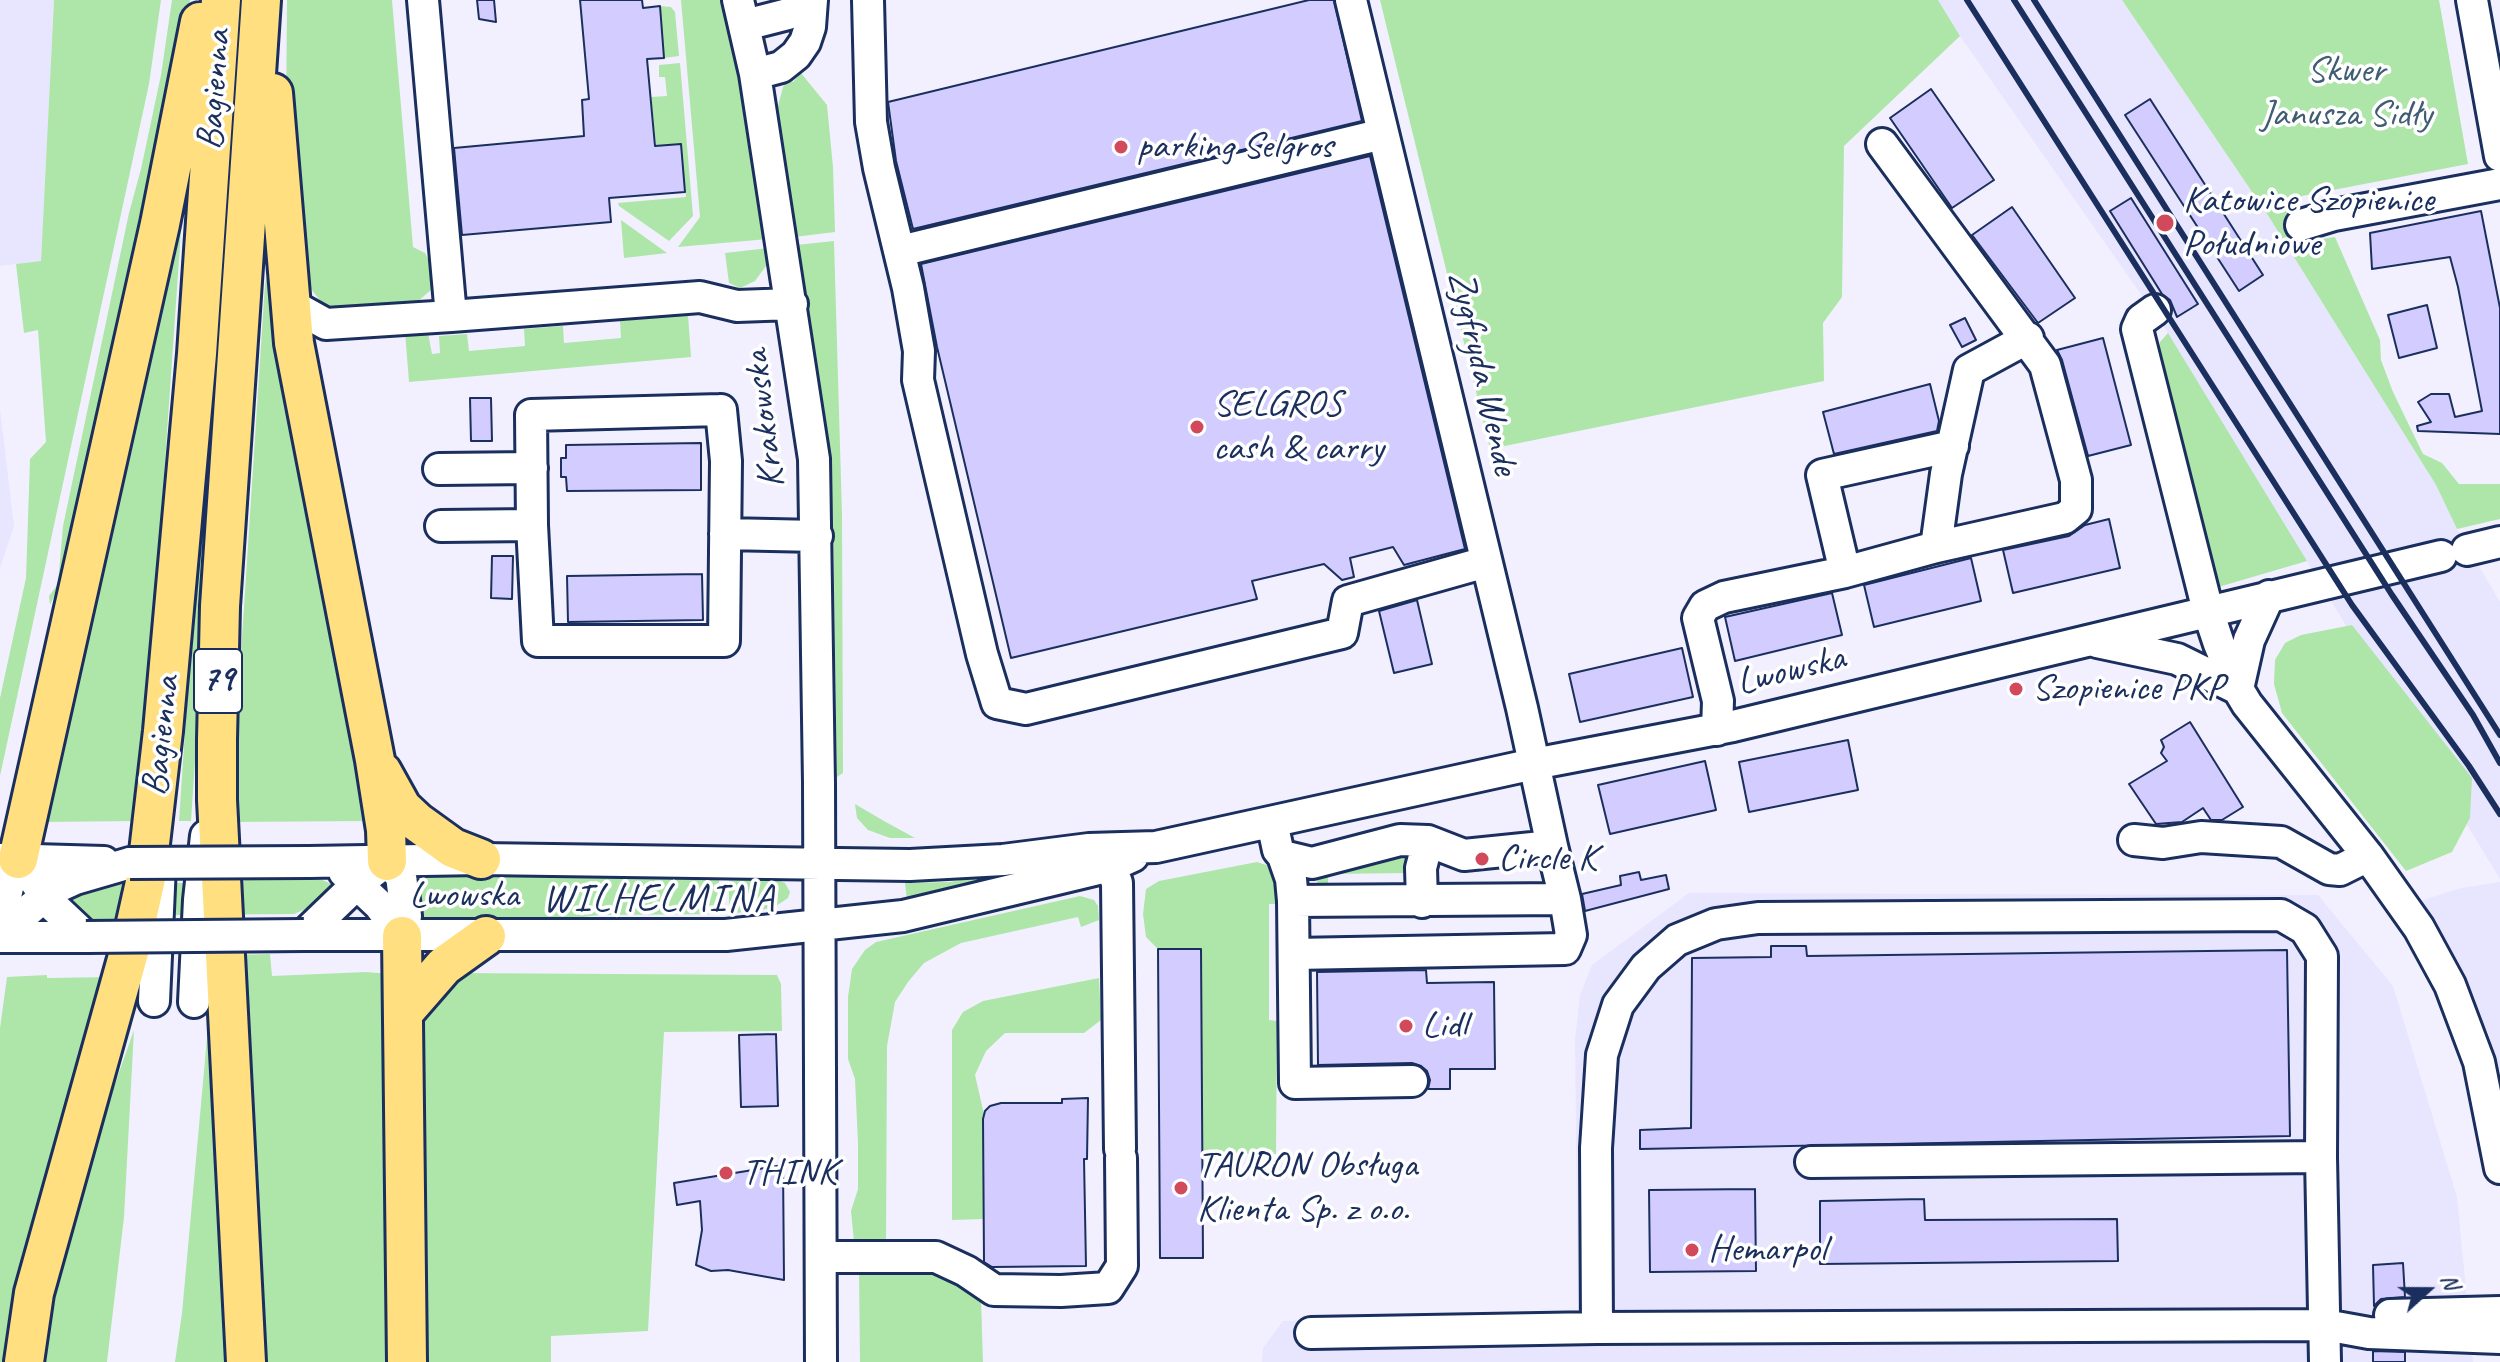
<!DOCTYPE html>
<html>
<head>
<meta charset="utf-8">
<style>
  body { margin:0 }
  #map { position:relative; width:2500px; height:1362px; overflow:hidden; background:#f2f0ff; font-family:Caveat,sans-serif }
  canvas { display:block }
  .north { position:absolute; left:2388px; top:1250px; width:80px; height:80px; -webkit-text-stroke:6px #fff; paint-order:stroke; rotate:69deg; font-size:22px; font-weight:700; line-height:32px; text-align:center; color:#1b2f5e }
  .north::after { content:''; display:block; margin:auto; width:28px; height:36px; background:#1b2f5e; clip-path:polygon(50% 0,100% 100%,50% 72%,0 100%) }
</style>
</head>
<body>
<div id="map">
<canvas width="2500" height="1362"></canvas>
<div class="north">N</div>
</div>
<script>
const g = document.querySelector('canvas').getContext('2d');
g.lineJoin = 'round';
function paint(path, color) { g.fillStyle = color; g.fill(path, 'evenodd'); }
const toPath = rows => new Path2D(rows.map(r => 'M' + r).join(''));
function strokePath(path, color, width, dash) { g.strokeStyle = color; g.lineWidth = width; g.lineCap = dash ? 'butt' : 'round'; g.setLineDash(dash || []); g.stroke(path); }
function write(font, color, halo, rows, align = 'center') {
  g.font = font + ' Caveat,sans-serif'; g.lineWidth = 7; g.setLineDash([]); g.textBaseline = 'middle'; g.strokeStyle = halo; g.fillStyle = color; for (const [text, x, y, turn = 0] of rows) {
    g.save(); g.translate(x, y); g.rotate((+turn || 0) * Math.PI / 180); g.textAlign = isNaN(turn) ? turn : align; if (halo) g.strokeText(text, 0, 0); g.fillText(text, 0, 0); g.restore();
  }
}
const built = toPath([
  [0,0,54,0,41,261,0,266],
  [1938,0,2122,0,2269,217,2436,485,2457,529,2500,602,2500,879,2168,333,1960,36],
  [0,409,14,526,0,568],
  [2500,882,2500,1103,2490,1037,2417,902,2461,888],
  [1689,893,2318,895,2393,986,2457,1197,2473,1362,1262,1362,1263,1348,1283,1321,1578,1310,1575,1040,1580,995,1592,965]
]);
const green = toPath([
  [54,0,161,0,149,84,0,776,0,698,26,578,30,459,46,442,38,330,24,333,16,264,41,261],
  [172,0,190,0,187,25,70,562,50,605,49,596,58,584,63,526,129,213,141,169,161,75],
  [234,0,246,0,191,821,179,821],
  [287,0,392,0,413,247,425,253,432,267,432,289,416,303,336,310,321,302,305,281,286,121],
  [681,0,721,0,740,82,768,239,678,247,700,217],
  [1380,0,1938,0,1960,36,1844,146,1842,297,1823,323,1824,381,1490,449],
  [2122,0,2439,0,2468,164,2302,196,2290,206,2314,240,2335,237,2380,340,2381,360,2393,392,2423,454,2442,463,2459,484,2500,484,2500,519,2457,529,2436,485,2269,217],
  [660,6,671,7,675,12,679,56,664,58],
  [680,63,693,216,669,241,619,206,618,203,686,197,681,144,656,146,651,97,667,96,665,77,659,77,659,65],
  [801,73,827,105,833,167,835,232,794,237,777,123,778,106,783,87,789,79,793,82],
  [183,202,140,821,41,822],
  [621,220,667,253,624,258],
  [834,241,842,514,843,773,837,777,833,518,828,471,796,245],
  [769,248,771,259,755,281,740,288,729,283,725,253],
  [270,261,371,821,233,822,238,699,265,284],
  [688,315,691,357,409,382,405,332,423,330,428,333,432,354,440,353,439,336,467,334,469,351,525,346,524,329,563,326,564,343,621,338,620,321],
  [2168,333,2307,561,2215,588,2158,361,2160,342],
  [2352,625,2472,778,2470,818,2452,852,2406,871,2282,713,2274,684,2275,660,2285,643,2301,635],
  [855,804,884,821,915,838,890,838,868,830,857,818],
  [1409,848,1410,873,1328,874,1328,889,1317,883,1318,873],
  [1257,862,1272,867,1286,904,1269,904,1269,1020,1277,1021,1276,1154,1202,1153,1201,949,1158,949,1146,937,1143,914,1146,889,1159,881],
  [1002,872,1010,873,1011,878,907,901,905,883,950,882],
  [286,873,308,874,334,885,315,905,294,914,172,915,144,922,98,923,76,913,65,895,104,883,230,883],
  [719,873,719,914,600,915,514,925,416,925,412,874],
  [729,873,769,876,785,883,790,892,788,898,773,908,729,914],
  [1080,896,1094,900,1098,906,1099,920,1081,927,1078,917,961,943,924,963,908,982,895,1002,887,1046,886,1250,854,1242,851,1211,858,1189,858,1143,855,1079,848,1059,848,997,852,969,865,950,876,942],
  [270,954,272,976,366,972,391,974,395,1362,257,1362,235,955],
  [451,973,777,975,781,984,782,1031,664,1032,648,1331,551,1336,551,1362,419,1362,417,1042,425,1007],
  [47,975,47,978,111,977,7,1362,0,1362,0,1028,7,977],
  [1099,978,1101,1020,1084,1033,1005,1033,986,1051,975,1075,984,1114,984,1219,952,1220,952,1030,963,1012,983,1001],
  [208,1027,226,1362,175,1362,182,1313],
  [134,1030,124,1217,107,1362,39,1362,53,1275,94,1143],
  [859,1273,939,1273,981,1299,983,1362,860,1362]
]);
const building = toPath([
  [477,0,494,0,496,22,479,19,477,0],
  [580,0,642,0,643,8,660,6,664,58,647,59,655,146,681,144,685,192,609,198,611,222,462,235,454,148,584,136,582,100,589,99,580,0],
  [1309,0,1334,0,1362,121,913,229,896,161,888,102,1309,0],
  [1931,89,1994,180,1952,208,1890,118,1931,89],
  [2150,99,2263,275,2239,291,2125,115,2150,99],
  [1370,156,1465,549,1404,565,1393,547,1350,558,1354,577,1342,580,1324,564,1252,581,1257,599,1011,658,937,347,921,264,1370,156],
  [2131,198,2198,304,2177,317,2170,300,2162,294,2110,211,2131,198],
  [2012,207,2075,298,2038,323,1972,235,2012,207],
  [2481,211,2500,308,2500,434,2418,431,2417,426,2431,422,2418,402,2431,394,2449,394,2455,417,2482,411,2458,287,2450,257,2372,269,2370,233,2481,211],
  [2427,305,2437,348,2399,358,2388,315,2427,305],
  [1965,318,1976,340,1962,347,1950,325,1965,318],
  [2103,338,2131,445,2088,456,2062,360,2057,350,2103,338],
  [1930,384,1939,421,1937,431,1834,454,1823,412,1930,384],
  [470,398,491,398,492,441,471,441,470,398],
  [701,443,701,490,567,491,566,477,561,477,561,458,566,458,566,445,701,443],
  [2109,519,2120,568,2013,593,2003,550,2069,536,2085,525,2109,519],
  [492,556,513,556,512,599,491,598,492,556],
  [1971,558,1981,601,1874,627,1864,585,1971,558],
  [702,574,703,620,568,622,567,576,702,574],
  [1832,593,1842,635,1735,661,1725,617,1832,593],
  [1417,600,1432,664,1394,673,1379,611,1417,600],
  [1682,648,1693,697,1580,722,1569,674,1682,648],
  [2190,722,2243,807,2222,820,2211,820,2203,808,2182,822,2156,824,2129,784,2167,761,2161,753,2164,747,2161,740,2190,722],
  [1848,740,1858,790,1749,812,1739,762,1848,740],
  [1705,761,1716,810,1610,834,1598,785,1705,761],
  [1639,872,1641,880,1666,875,1669,889,1585,911,1582,894,1621,885,1620,876,1639,872],
  [1771,946,1806,946,1807,956,2287,950,2290,1136,1640,1149,1640,1130,1691,1128,1692,958,1771,957,1771,946],
  [1158,949,1201,949,1203,1258,1160,1258,1158,949],
  [1426,970,1427,983,1494,982,1495,1069,1450,1069,1450,1089,1428,1089,1430,1080,1427,1071,1421,1066,1412,1063,1318,1065,1317,972,1426,970],
  [776,1034,778,1106,741,1107,739,1035,776,1034],
  [1088,1098,1087,1159,1084,1159,1086,1266,992,1267,984,1262,983,1119,985,1111,990,1106,1001,1103,1062,1103,1062,1099,1088,1098],
  [783,1165,784,1280,728,1270,711,1271,696,1265,702,1230,700,1201,677,1205,674,1183,783,1165],
  [1755,1189,1756,1271,1650,1272,1649,1190,1755,1189],
  [1924,1199,1925,1220,2117,1219,2118,1261,1820,1264,1820,1201,1924,1199],
  [2403,1263,2405,1297,2381,1299,2374,1306,2373,1265,2403,1263],
  [2373,1351,2405,1352,2405,1362,2373,1362,2373,1351]
]);
const minor = toPath([
  [423,0,451,316,700,297,737,306,792,304],
  [738,0,755,74,814,459,819,783,821,1362],
  [868,0,871,122,879,168,908,288,919,351,918,380,982,654,997,703,1026,709,1342,633,1348,601,1486,562],
  [1351,0,1522,708,1552,846],
  [2472,0,2500,156],
  [745,25,788,14,806,0],
  [755,74,781,67,796,55,805,42,810,27,812,0],
  [2301,225,2334,215,2500,184],
  [900,251,1383,134],
  [290,304,326,324,451,316],
  [2155,310,2141,320,2137,329,2208,611,2219,644,2238,689,2247,704,2368,856,2419,928,2450,985,2479,1062,2500,1168],
  [721,410,726,461,724,641,538,641,532,525,531,415,721,410],
  [439,469,532,468],
  [441,526,532,525],
  [725,534,817,536],
  [1936,547,1946,474,1969,370,2028,338],
  [2467,550,2500,542],
  [1845,572,1822,475,1953,446],
  [2097,642,2177,659,2238,689],
  [2238,689,2249,640,2269,596],
  [1717,730,1718,701,1698,618,1705,606,1724,597,1845,572,1936,547,2065,518,2076,509,2076,480,2045,365,1882,144],
  [1272,822,1278,850,1283,856,1291,879,1293,901,1565,899,1571,935,1565,949,1294,954],
  [2134,840,2163,843,2201,837,2281,842,2329,869,2340,870,2368,856],
  [1283,856,1312,863,1400,840,1428,841,1464,855,1552,846,1565,899],
  [0,859,104,862],
  [387,861,401,876,406,916,402,936],
  [309,862,481,859,910,865,1003,860,1089,849,1156,847,1534,764,1733,726,2441,556],
  [1111,866,1117,883,1120,1149],
  [344,872,379,905,402,936],
  [34,880,52,905,86,937],
  [1293,901,1295,1083,1412,1081],
  [1422,902,1421,868,1428,841],
  [0,923,12,870,18,859],
  [0,935,53,889,75,879,130,863],
  [304,935,726,935,903,916,1111,866,1133,856],
  [304,935,358,883,387,861],
  [0,937,86,937],
  [154,1001,160,865],
  [194,1002,199,900,206,836],
  [1811,1162,2321,1157],
  [821,1257,936,1257,966,1271,994,1290,1061,1291,1108,1288,1122,1266,1121,1158],
  [2390,1315,2500,1312],
  [1597,1328,1596,1148,1602,1055,1618,1005,1646,967,1677,940,1716,924,1758,918,2281,915,2305,929,2322,956,2321,1157,2325,1362],
  [1311,1333,1597,1328,2325,1325,2369,1333,2500,1338]
]);
const major = toPath([
  [273,93,294,343,375,760,386,830,387,861],
  [382,772,402,808,417,822,453,848,481,859],
  [18,859,160,224,200,22],
  [402,936,407,1362],
  [404,1012,444,966,486,936],
  [24,1362,34,1293,131,945,146,878,163,731,197,354,221,0],
  [246,1362,217,800,217,739,220,606,261,0]
]);
const rail = toPath([
  [1967,0,2352,605,2469,766,2500,814],
  [2014,0,2392,595,2473,715,2500,763],
  [2034,0,2500,735]
]);
const minorBridge = toPath([
  [130,863,309,862],
  [86,937,304,935]
]);
const markers = [
  [1121,147,8,"#d1495b"],
  [2165,223,10,"#d1495b"],
  [1197,427,8,"#d1495b"],
  [2016,689,8,"#d1495b"],
  [1482,859,8,"#d1495b"],
  [1406,1026,8,"#d1495b"],
  [726,1173,8,"#d1495b"],
  [1181,1188,8,"#d1495b"],
  [1692,1250,8,"#d1495b"]
];
const shields = [
  [218,681,48]
];
const shieldNames = [
  ["79",218,681]
];
const parkNames = [
  ["Skwer",2346,71],
  ["Janusza Sidły",2346,115]
];
const streetNames = [
  ["Bagienna",215,90,-86],
  ["Zygfryda Wende",1482,373,77],
  ["Krakowska",765,419,-97],
  ["Lwowska",1791,671,-14],
  ["Bagienna",162,736,-84],
  ["Lwowska",464,896]
];
const poiNames = [
  ["parking Selgros",1137,147],
  ["Katowice Szopienice",2183,201],
  ["Południowe",2183,245],
  ["SELGROS",1213,405],
  ["cash & carry",1213,449],
  ["Szopienice PKP",2032,689],
  ["Circle K",1498,859],
  ["Lidl",1422,1026],
  ["TAURON Obsługa",1197,1166],
  ["Klienta Sp. z o.o.",1197,1210],
  ["THINK",742,1173],
  ["Hemarpol",1708,1250]
];
const neighbourhoodNames = [
  ["WILHELMINA",659,900]
];
paint(built, '#e8e5ff');
paint(green, '#aee6a9');
paint(building, '#d2ccff');
strokePath(building, '#1b2f5e', 2);
strokePath(minor, '#1b2f5e', 36);
strokePath(major, '#1b2f5e', 44);
strokePath(minor, '#fff', 30);
strokePath(major, '#ffdf80', 38);
strokePath(rail, '#1b2f5e', 6);
strokePath(minorBridge, '#1b2f5e', 36, []);
strokePath(minorBridge, '#fff', 30);
for (const [x, y, r, color] of markers) { const dot = new Path2D(); dot.arc(x, y, r, 0, 2 * Math.PI); g.fillStyle = color; g.fill(dot); strokePath(dot, '#fff', 3); }
for (const [x, y, w] of shields) { const box = new Path2D(); box.roundRect(x - w / 2, y - 32, w, 64, 6); g.fillStyle = '#fff'; g.fill(box); strokePath(box, '#1b2f5e', 2); }
write('bold 36px', '#1b2f5e', null, shieldNames);
write('38px', '#405d71', '#fff', parkNames);
write('38px', '#1b2f5e', '#fff', streetNames);
write('38px', '#1b2f5e', '#fff', poiNames, 'left');
g.letterSpacing = '2px';
write('40px', '#1b2f5e', '#fff', neighbourhoodNames);
g.letterSpacing = '0px';
</script>
</body>
</html>
